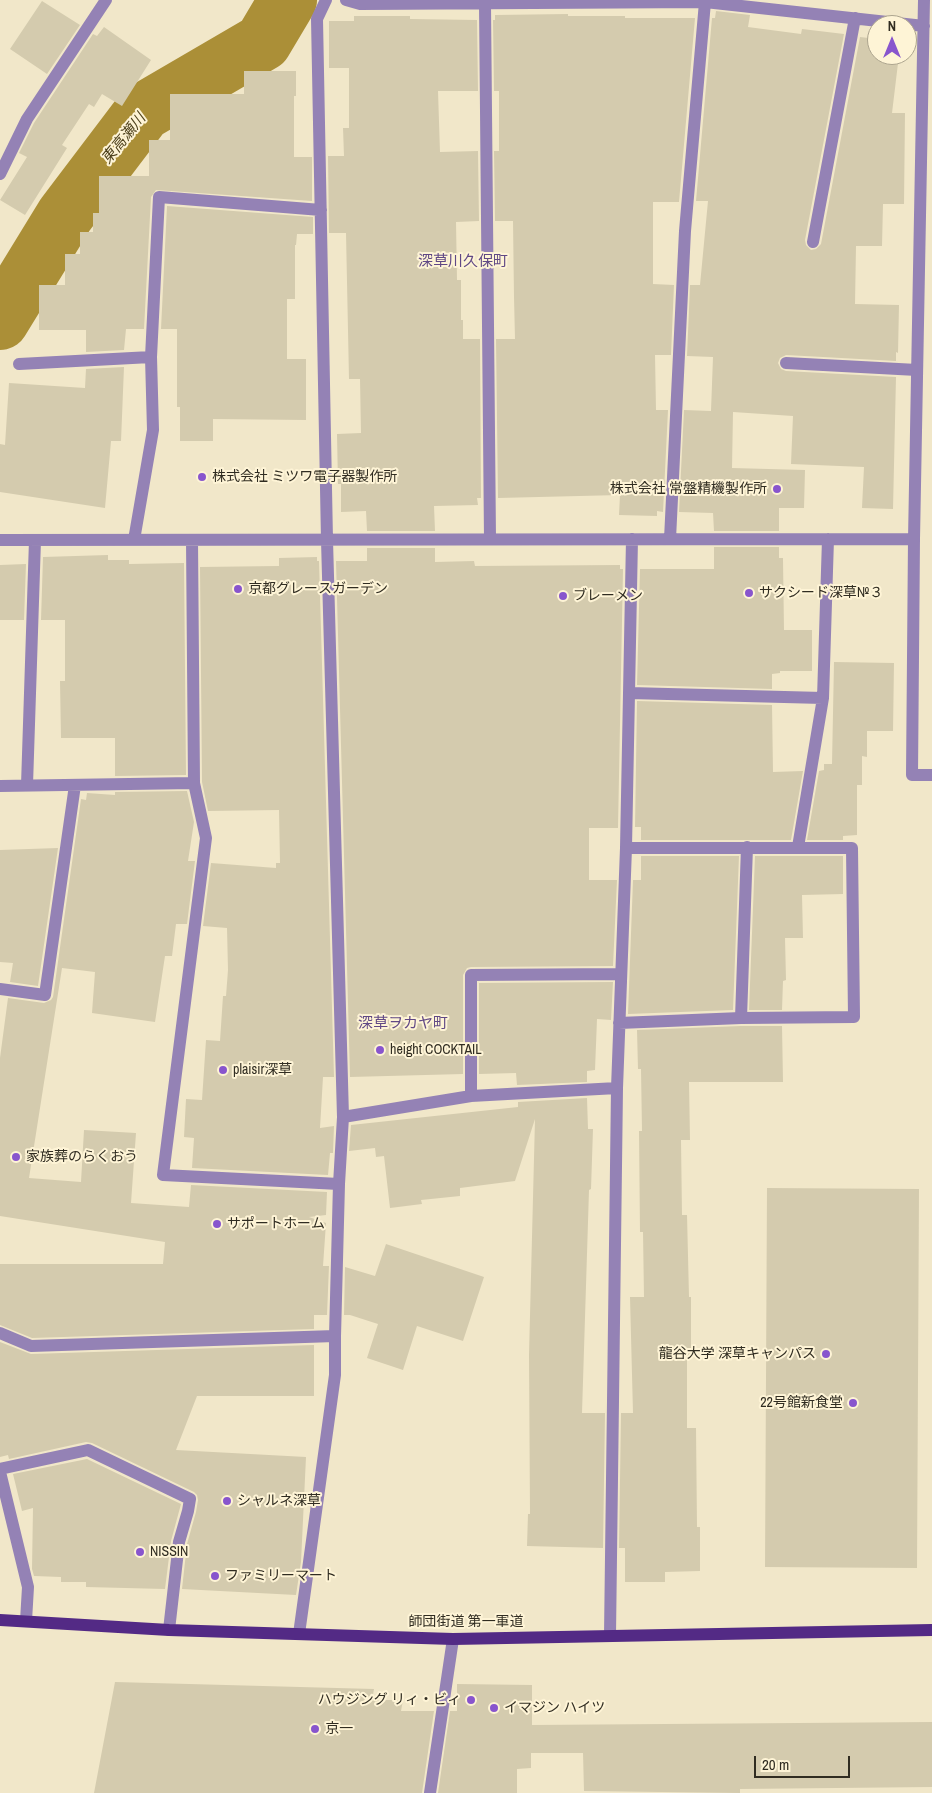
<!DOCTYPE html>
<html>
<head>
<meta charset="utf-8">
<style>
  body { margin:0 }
  #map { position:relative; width:932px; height:1793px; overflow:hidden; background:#f1e7c9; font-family:"Archivo Narrow",sans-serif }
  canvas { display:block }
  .north { position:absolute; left:867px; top:15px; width:50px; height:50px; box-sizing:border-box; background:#fef4d6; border:1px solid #aca48e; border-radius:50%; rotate:0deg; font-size:14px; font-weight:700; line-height:20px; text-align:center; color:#302c21 }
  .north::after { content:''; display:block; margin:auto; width:18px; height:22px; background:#8855cd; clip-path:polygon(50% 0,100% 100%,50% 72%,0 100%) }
  .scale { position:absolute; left:754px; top:1756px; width:96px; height:22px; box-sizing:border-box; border:2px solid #302c21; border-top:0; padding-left:6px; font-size:15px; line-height:18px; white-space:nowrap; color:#302c21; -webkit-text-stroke:4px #fef4d6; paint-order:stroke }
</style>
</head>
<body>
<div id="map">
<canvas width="932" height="1793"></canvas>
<div class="north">N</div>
<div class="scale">20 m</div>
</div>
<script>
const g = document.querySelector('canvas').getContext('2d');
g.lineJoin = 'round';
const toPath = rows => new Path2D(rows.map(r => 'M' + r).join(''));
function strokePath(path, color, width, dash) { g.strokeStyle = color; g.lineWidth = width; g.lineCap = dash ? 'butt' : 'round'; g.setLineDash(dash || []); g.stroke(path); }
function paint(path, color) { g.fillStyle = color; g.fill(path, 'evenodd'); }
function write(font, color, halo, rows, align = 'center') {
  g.font = font + ' "Archivo Narrow","Noto Sans JP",sans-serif'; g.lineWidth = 4; g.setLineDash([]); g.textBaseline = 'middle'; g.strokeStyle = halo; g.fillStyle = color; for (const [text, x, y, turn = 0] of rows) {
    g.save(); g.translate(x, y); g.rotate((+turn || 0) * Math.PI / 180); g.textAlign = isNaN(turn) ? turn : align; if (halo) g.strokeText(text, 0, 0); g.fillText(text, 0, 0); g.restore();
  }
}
const river = toPath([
  [0,321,65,215,143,112,263,42,288,0]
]);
const building = toPath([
  [42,1,80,25,47,74,10,49],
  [716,11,750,15,748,27,801,34,802,29,844,34,805,240,806,245,811,250,816,249,821,244,860,37,877,39,877,55,899,55,892,113,905,113,904,204,883,204,882,246,856,246,855,304,899,305,898,353,896,352,896,361,786,355,780,358,778,363,781,369,786,371,896,377,893,509,862,508,864,467,791,464,793,416,733,412,732,468,805,470,804,508,779,508,779,531,714,531,713,513,679,512,684,410,711,411,713,357,687,356,690,285,700,285,708,201,696,201,712,18,715,18],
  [568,14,568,16,625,16,625,18,695,18,679,202,653,202,653,284,674,285,671,355,655,355,656,410,668,410,663,512,657,511,657,516,619,515,620,495,498,498,496,339,515,339,514,297,513,221,495,221,494,151,499,151,499,91,494,91,493,20,495,20,495,15],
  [354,16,410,16,410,19,477,20,478,91,438,91,440,152,478,151,479,221,456,222,457,280,461,280,461,320,463,320,463,339,480,339,481,498,477,498,478,505,434,506,435,531,367,531,366,511,341,512,341,484,338,484,337,434,361,433,360,379,349,379,346,233,329,233,328,156,344,156,343,128,349,128,349,68,329,68,329,21,354,21],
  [104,27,151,60,122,106,102,94,94,107,89,104,62,145,67,148,25,215,0,200,27,157,19,153,34,123,93,34,97,36],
  [244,71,296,71,296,96,294,96,294,157,312,157,312,201,156,190,151,197,144,329,126,329,124,350,86,352,86,330,39,330,39,285,65,285,65,254,80,254,80,232,93,232,93,213,99,213,99,176,149,176,149,140,170,140,170,94,244,94],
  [167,206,313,217,313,234,297,234,296,245,295,245,295,299,287,299,287,359,306,359,306,420,213,419,213,441,180,441,180,407,177,407,177,329,161,329],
  [124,367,121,441,111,441,105,508,0,492,0,444,5,445,9,383,85,388,86,369],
  [714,547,779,547,779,558,783,558,783,560,784,630,812,630,812,671,780,671,780,673,772,674,772,689,637,685,640,569,714,569],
  [367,548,435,548,435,562,474,561,475,566,620,565,620,569,623,569,618,828,589,828,589,880,617,880,613,966,471,967,467,968,463,975,463,1074,350,1077,336,561,367,561],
  [108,555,108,560,129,560,129,564,184,563,186,775,115,776,115,738,61,738,60,681,65,681,65,620,41,620,43,557],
  [317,557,317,561,319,561,334,1077,323,1077,320,1128,334,1126,333,1153,330,1153,328,1175,192,1168,194,1138,184,1137,186,1099,202,1100,206,1040,220,1041,223,996,226,996,228,970,227,928,203,926,211,863,276,868,276,863,280,863,279,810,208,811,202,782,200,567,279,566,279,558],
  [26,564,24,620,0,620,0,565],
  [834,662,894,663,893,731,867,731,867,757,862,756,862,785,857,785,857,835,843,836,843,840,807,840,819,771,824,770,824,764,832,764],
  [637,701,772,705,773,772,803,771,791,840,641,840,641,827,635,827],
  [187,791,194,822,188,861,195,861,187,924,176,924,172,956,165,956,155,1022,92,1013,95,972,62,968,29,1178,81,1182,84,1130,136,1133,131,1203,189,1207,191,1185,327,1192,326,1215,309,1217,326,1223,323,1266,329,1266,327,1315,314,1315,314,1329,32,1338,0,1325,0,1264,163,1264,165,1242,0,1216,0,1058,8,998,44,1003,51,1000,53,997,81,799,86,800,87,793,115,795,115,792],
  [58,848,38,986,10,982,13,963,0,962,0,850],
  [641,856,739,856,733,1010,628,1014,633,880,641,880],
  [755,856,843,856,843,894,802,895,803,938,785,938,786,980,783,981,782,1010,749,1010],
  [613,982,611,1020,597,1019,595,1070,587,1071,587,1082,517,1085,516,1073,479,1074,479,983],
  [741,1026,782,1026,783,1082,689,1082,690,1140,681,1140,682,1215,687,1215,689,1297,691,1297,691,1357,687,1357,687,1428,696,1428,697,1527,700,1527,700,1571,665,1572,665,1582,625,1582,625,1548,619,1548,621,1413,633,1413,630,1297,644,1297,643,1232,640,1232,639,1131,642,1131,641,1069,638,1069,637,1030],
  [587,1098,588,1129,593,1129,591,1189,589,1190,582,1413,605,1413,603,1548,527,1546,528,1514,530,1514,529,1355,535,1119,515,1181,460,1188,460,1196,421,1200,422,1204,390,1208,384,1156,376,1157,375,1148,349,1151,351,1125,518,1107,518,1102],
  [767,1188,919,1189,917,1568,765,1567],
  [386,1244,484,1277,463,1341,417,1326,403,1370,367,1358,378,1324,350,1315,344,1315,345,1267,375,1276],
  [0,1342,31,1354,314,1345,314,1396,197,1396,176,1450,306,1457,301,1562,296,1595,182,1589,187,1544,196,1512,198,1500,197,1495,194,1492,92,1443,86,1442,9,1459,8,1455,0,1457],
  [87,1459,181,1504,171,1541,165,1589,86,1587,86,1582,61,1582,61,1577,34,1576,32,1569,33,1508,22,1511,13,1474],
  [115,1682,374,1689,372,1700,403,1700,401,1711,434,1711,422,1793,94,1793],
  [457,1684,532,1685,532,1725,932,1722,932,1787,740,1789,740,1793,584,1791,583,1753,531,1753,531,1768,517,1769,517,1793,438,1793,450,1711,457,1711]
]);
const minor = toPath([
  [346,0,360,4,705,2,924,26],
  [924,0,914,539,912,775,932,775],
  [485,4,490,539],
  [0,174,27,119,106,0],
  [813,242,855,18],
  [786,363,917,370],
  [19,364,151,357],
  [670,539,685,231,705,2],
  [0,540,914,539],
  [134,540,153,430,151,357,159,197,321,210],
  [192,540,194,783,206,838,163,1175,339,1184],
  [629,693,823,698],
  [27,785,35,540],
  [0,786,194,783],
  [798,847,823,698,828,539],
  [0,989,45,995,75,785],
  [741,1018,747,847],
  [619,1023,741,1018,854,1017,852,848,626,848],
  [471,1096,471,975,621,974],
  [343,1117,471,1096,617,1088],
  [0,1333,31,1346,335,1336],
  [0,1469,88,1450,190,1499,188,1511,179,1542,169,1630],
  [0,1472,28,1587,26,1621],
  [299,1634,335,1375,335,1336,339,1184,343,1117,327,540,317,19,326,0],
  [610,1635,617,1088,626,848,632,539],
  [430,1793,453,1639]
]);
const major = toPath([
  [0,1620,169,1630,453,1639,932,1630]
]);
const markers = [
  [202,477,5,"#8855cd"],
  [777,489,5,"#8855cd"],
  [238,589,5,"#8855cd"],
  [749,593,5,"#8855cd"],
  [563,596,5,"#8855cd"],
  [380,1050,5,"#8855cd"],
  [223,1070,5,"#8855cd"],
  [16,1157,5,"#8855cd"],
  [217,1224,5,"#8855cd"],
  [826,1354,5,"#8855cd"],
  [853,1403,5,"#8855cd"],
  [227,1501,5,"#8855cd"],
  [140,1552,5,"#8855cd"],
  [215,1576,5,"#8855cd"],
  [471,1700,5,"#8855cd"],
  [494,1708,5,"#8855cd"],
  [315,1729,5,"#8855cd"]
];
const poiNames = [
  ["株式会社 ミツワ電子器製作所",212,477],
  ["株式会社 常盤精機製作所",767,489,"right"],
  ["京都グレースガーデン",248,589],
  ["サクシード深草№３",759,593],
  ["ブレーメン",573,596],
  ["height COCKTAIL",390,1050],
  ["plaisir深草",233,1070],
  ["家族葬のらくおう",26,1157],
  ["サポートホーム",227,1224],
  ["龍谷大学 深草キャンパス",816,1354,"right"],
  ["22号館新食堂",843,1403,"right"],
  ["シャルネ深草",237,1501],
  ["NISSIN",150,1552],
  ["ファミリーマート",225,1576],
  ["ハウジング リィ・ビィ",461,1700,"right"],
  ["イマジン ハイツ",504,1708],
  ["京一",325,1729]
];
const streetNames = [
  ["師団街道 第一軍道",466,1622]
];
const waterNames = [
  ["東高瀬川",124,139,-51]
];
const neighbourhoodNames = [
  ["深草川久保町",463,262],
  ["深草ヲカヤ町",403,1024]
];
strokePath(river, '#ab8f37', 58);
paint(building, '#d4cbae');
strokePath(minor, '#9482b5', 12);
strokePath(major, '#532a85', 12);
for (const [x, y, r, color] of markers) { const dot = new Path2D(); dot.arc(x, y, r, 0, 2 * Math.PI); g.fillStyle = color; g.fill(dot); strokePath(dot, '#fef4d6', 2); }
write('14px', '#302c21', '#fef4d6', poiNames, 'left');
write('14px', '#302c21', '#fef4d6', streetNames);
write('italic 15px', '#4e421d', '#fef4d6', waterNames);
write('15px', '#604885', '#fef4d6', neighbourhoodNames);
</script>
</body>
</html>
